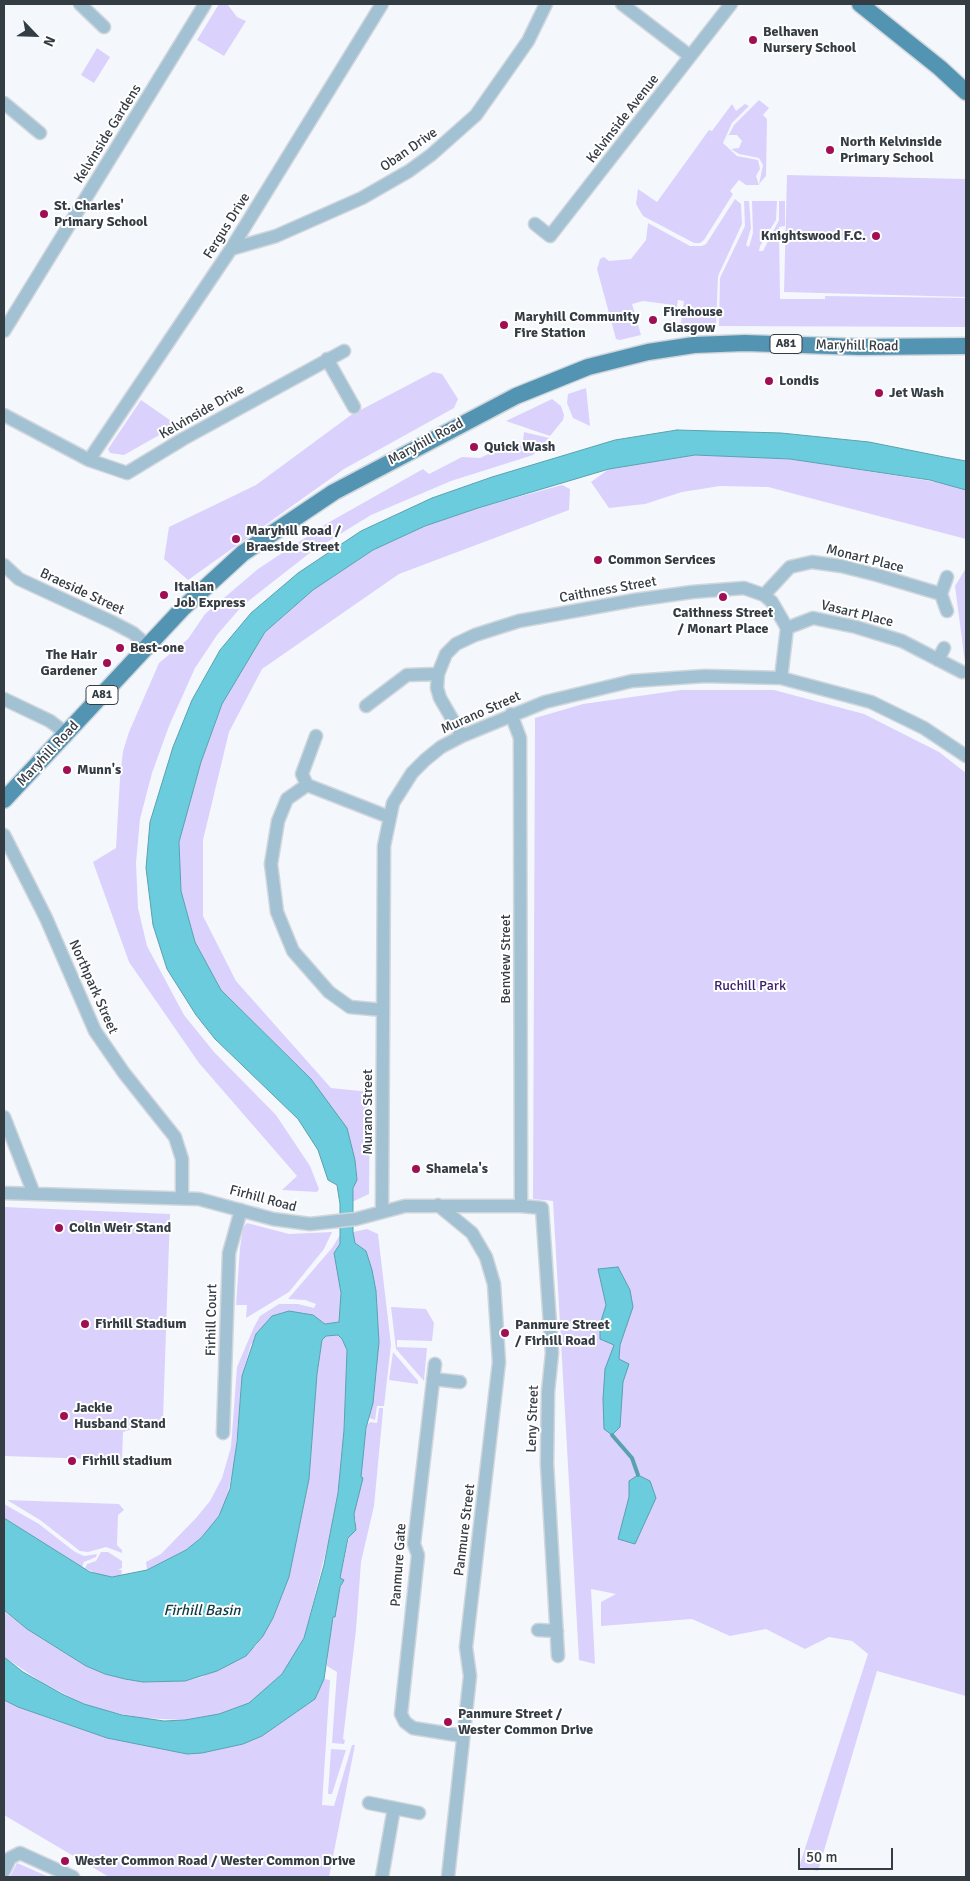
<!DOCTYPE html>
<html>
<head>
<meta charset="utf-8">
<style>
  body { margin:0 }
  #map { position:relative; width:970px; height:1881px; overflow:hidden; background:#f4f8fd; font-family:Signika,sans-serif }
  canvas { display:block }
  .frame { position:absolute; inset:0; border:5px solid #343c44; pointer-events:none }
  .north { position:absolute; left:10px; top:10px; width:50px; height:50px; -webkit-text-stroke:4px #fff; paint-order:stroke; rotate:114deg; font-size:14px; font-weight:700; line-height:20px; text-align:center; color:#343c44 }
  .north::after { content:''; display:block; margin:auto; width:18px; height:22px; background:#343c44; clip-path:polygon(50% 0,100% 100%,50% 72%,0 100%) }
  .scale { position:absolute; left:798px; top:1848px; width:95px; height:22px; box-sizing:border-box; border:2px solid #343c44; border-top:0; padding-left:6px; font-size:15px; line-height:18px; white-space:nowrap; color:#343c44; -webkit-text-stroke:4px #fff; paint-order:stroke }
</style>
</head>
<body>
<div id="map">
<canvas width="970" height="1881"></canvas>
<div class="frame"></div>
<div class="north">N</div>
<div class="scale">50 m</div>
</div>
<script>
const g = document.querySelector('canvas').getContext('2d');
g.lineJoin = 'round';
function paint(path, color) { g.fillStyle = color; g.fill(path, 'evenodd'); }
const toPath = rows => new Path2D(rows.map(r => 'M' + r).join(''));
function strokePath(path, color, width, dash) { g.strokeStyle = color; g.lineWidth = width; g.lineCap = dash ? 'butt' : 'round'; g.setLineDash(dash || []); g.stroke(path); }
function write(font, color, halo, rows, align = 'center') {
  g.font = font + ' Signika,sans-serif'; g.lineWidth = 4; g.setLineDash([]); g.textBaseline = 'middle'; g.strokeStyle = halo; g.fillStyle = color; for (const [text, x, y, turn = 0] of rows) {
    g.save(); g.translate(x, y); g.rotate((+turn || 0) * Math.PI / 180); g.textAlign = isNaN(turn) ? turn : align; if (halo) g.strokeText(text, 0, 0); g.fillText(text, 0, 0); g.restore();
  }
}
const green = toPath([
  [219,4,228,5,237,17,246,21,224,56,197,40],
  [97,48,110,57,94,83,81,75],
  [759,100,769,108,763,115,767,119,766,176,759,184,763,165,759,158,739,154,731,149,739,148,742,141,737,135,729,135,725,142,734,125],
  [732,104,736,111,745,104,749,106,732,123,723,143,737,156,758,160,760,169,756,176,759,185,746,185,739,180,730,191,733,194,704,240,700,243,694,243,643,216,636,204,638,189,657,202,709,130,712,131],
  [787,175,966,179,966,297,784,292],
  [735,199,741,204,742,224,718,276,716,326,680,330,684,301,678,300,676,313,673,313,674,305,643,301,632,304,641,335,620,340,616,339,597,269,600,259,604,257,609,261,631,259,646,240,648,223,690,246,702,246,706,244],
  [744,201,749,201,751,228,746,245,749,247,753,233,752,201,777,201,776,220,760,246,759,251,763,251,779,220,779,201,785,201,785,226,779,227,780,299,825,299,825,296,966,298,966,327,719,326,720,278,745,226],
  [433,372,442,374,458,399,454,408,344,469,188,580,164,559,169,527,256,485,351,415],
  [586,388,590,426,573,418,567,403,568,394],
  [552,399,561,406,564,415,563,420,550,436,506,421],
  [141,400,177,425,124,455,110,453,108,449],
  [524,432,549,438,533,455,451,481,371,515,311,552,242,606,217,635,195,668,169,726,152,773,140,819,136,863,138,908,147,946,184,1015,214,1052,276,1115,310,1166,319,1189,317,1192,282,1190,297,1176,199,1063,129,962,93,862,116,848,120,778,123,751,129,732,159,663,188,639,205,614,258,569,326,524,423,469,429,474,462,457,480,458,512,443,523,441],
  [695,455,790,459,949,484,966,490,966,539,768,487,720,486,682,492,645,504,609,508,591,482,609,469],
  [562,485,570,489,569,510,399,574,262,669,229,732,203,840,203,916,236,981,331,1088,370,1092,369,1194,352,1202,354,1184,357,1180,355,1160,311,1079,221,990,195,942,181,891,179,842,201,762,222,704,265,632,313,590,373,550,425,526,478,508],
  [966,568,966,670,955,586],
  [681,690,774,690,864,714,939,752,966,773,966,1696,877,1671,818,1871,799,1867,868,1654,852,1641,829,1637,805,1649,766,1629,730,1636,692,1619,601,1626,601,1602,616,1594,591,1589,595,1664,579,1660,553,1201,533,1199,535,718,583,704],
  [4,1207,170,1214,163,1419,123,1432,122,1460,4,1456],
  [247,1223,289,1234,332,1232,324,1249,289,1292,246,1318,247,1305,236,1305,240,1248,243,1228],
  [367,1229,378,1234,391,1345,384,1406,377,1406,375,1420,369,1418,379,1342,376,1291,366,1252,355,1243,353,1232],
  [340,1235,341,1302,339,1322,325,1324,322,1321,251,1344,242,1376,235,1459,226,1502,219,1516,201,1538,186,1550,147,1570,146,1562,161,1554,196,1518,210,1501,222,1478,231,1447,237,1367,254,1327,260,1316,279,1304,298,1304,314,1308,316,1304,305,1300,288,1299,332,1248],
  [391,1307,426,1309,434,1323,432,1341,397,1340,397,1347,427,1348,424,1381,396,1349],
  [338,1335,342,1339,347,1350,344,1430,338,1493,330,1535,304,1638,291,1663,271,1686,249,1703,219,1714,185,1720,141,1718,102,1710,84,1704,43,1683,4,1657,4,1611,27,1629,86,1666,105,1674,143,1682,185,1681,202,1677,256,1646,273,1618,289,1577,309,1479,317,1374,322,1340,326,1336],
  [393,1352,418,1381,418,1384,389,1380],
  [379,1408,383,1408,383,1411,374,1506,361,1562,356,1630,343,1739,345,1740,344,1744,332,1743,337,1672,327,1666,329,1638,340,1587,342,1586,340,1578,349,1538,356,1521,354,1515,367,1425,370,1422,377,1423],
  [7,1500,119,1504,124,1510,118,1515,117,1545,122,1550,122,1553,106,1547,88,1552,80,1551,40,1520],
  [4,1504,39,1524,75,1552,84,1556,97,1554,96,1557,84,1562,82,1567,4,1518],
  [101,1552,108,1552,122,1561,122,1568,118,1570,122,1570,121,1577,101,1576,85,1568,87,1564,96,1561],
  [324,1679,330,1680,322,1805,334,1806,352,1745,355,1745,329,1877,109,1877,4,1815,4,1700,18,1707,107,1738,187,1754,202,1753,243,1744,262,1736,315,1699],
  [331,1749,346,1750,332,1794,328,1794],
  [17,1863,49,1877,10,1877]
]);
const water = toPath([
  [677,430,781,433,869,442,944,457,966,461,966,490,930,480,790,459,695,455,609,469,478,508,425,526,373,550,313,590,265,632,222,704,201,762,179,842,181,891,195,942,221,990,311,1079,347,1128,355,1160,357,1180,353,1188,353,1232,355,1243,366,1251,372,1270,376,1291,379,1342,373,1403,366,1428,361,1477,363,1478,354,1514,356,1530,348,1538,340,1578,344,1580,340,1587,335,1617,333,1617,324,1679,315,1699,262,1736,243,1744,202,1753,187,1754,107,1738,18,1707,4,1700,4,1657,23,1672,62,1694,84,1704,122,1715,164,1721,185,1720,219,1714,249,1703,282,1674,304,1638,324,1565,338,1493,344,1430,347,1350,342,1339,338,1335,326,1336,322,1340,317,1374,309,1479,289,1577,273,1618,263,1636,246,1656,217,1671,185,1681,143,1682,125,1679,105,1674,86,1666,27,1629,4,1610,4,1518,90,1572,112,1577,147,1570,186,1550,201,1538,219,1516,230,1489,237,1442,242,1376,256,1334,272,1316,289,1311,313,1315,325,1324,339,1322,341,1293,334,1253,340,1244,340,1204,337,1185,328,1180,318,1150,298,1119,215,1039,196,1015,167,969,153,925,146,868,150,822,173,747,192,700,220,650,251,613,298,573,361,531,432,498,492,477,615,440,677,430],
  [618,1267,630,1290,633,1307,620,1345,619,1359,629,1364,623,1382,620,1427,612,1435,604,1429,603,1399,605,1369,614,1345,600,1339,600,1324,606,1305,598,1269,618,1267],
  [638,1475,650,1481,656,1498,635,1544,618,1539,629,1497,629,1481,638,1475]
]);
const stream = toPath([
  [612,1435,632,1458,638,1475]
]);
const minor = toPath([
  [80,4,104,27],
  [622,4,690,56],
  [4,103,40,133],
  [535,224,550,236,731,4],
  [231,249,276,236,362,198,409,171,431,155,476,115,528,41,546,4],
  [4,331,205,4],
  [327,359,354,407],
  [4,415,89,460,127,473,183,439,344,351],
  [89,460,231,249,382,4],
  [4,565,19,579,112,622,133,633,148,646],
  [764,595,790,567,812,562,841,566,877,575,941,594],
  [947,611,941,594,947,577],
  [938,660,944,648],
  [781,678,787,628,813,618,856,627,902,641,962,672],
  [4,699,50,721,67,734],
  [366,706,407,675,438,674],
  [511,714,520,738,521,1206],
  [462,736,440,698,437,688,438,674,446,654,456,644,475,635,519,621,635,600,692,592,744,588,764,595,772,602,787,628],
  [307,785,287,799,278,821,271,864,277,912,293,951,329,992,350,1007,383,1010],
  [307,785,389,817],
  [307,785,302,774,316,736],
  [4,835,46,918,95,1031,124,1073,175,1137,182,1159,182,1198],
  [4,1117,34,1194],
  [4,1193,199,1199,273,1219,310,1224,356,1219,405,1206,521,1206,542,1208,552,1353,548,1392,547,1464,558,1656],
  [438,1205,472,1233,486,1257,494,1284,499,1362,466,1647,470,1676,448,1877],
  [382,1212,384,846,393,803,412,773,425,760,441,747,462,736,545,702,632,681,705,676,781,678,871,702,924,728,966,756],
  [435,1364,414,1544,418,1555,401,1714,405,1722,413,1728,463,1736],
  [433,1379,460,1382],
  [223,1433,229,1253,241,1210],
  [538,1630,557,1631],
  [369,1803,419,1813],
  [4,1871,10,1858,20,1853,73,1877],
  [382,1877,394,1808]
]);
const major = toPath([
  [860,4,940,68,966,92],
  [4,800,183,608,243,553,334,492,516,396,588,367,648,352,694,345,745,343,859,347,966,346]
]);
const markers = [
  [753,40,5,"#a00e54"],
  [830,150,5,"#a00e54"],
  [44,214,5,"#a00e54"],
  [876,236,5,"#a00e54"],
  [653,320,5,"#a00e54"],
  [504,325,5,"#a00e54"],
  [769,381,5,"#a00e54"],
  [879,393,5,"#a00e54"],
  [474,447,5,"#a00e54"],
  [236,539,5,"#a00e54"],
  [598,560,5,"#a00e54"],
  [164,595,5,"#a00e54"],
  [723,597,5,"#a00e54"],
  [120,648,5,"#a00e54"],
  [107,663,5,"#a00e54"],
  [67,770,5,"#a00e54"],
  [416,1169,5,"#a00e54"],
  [59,1228,5,"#a00e54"],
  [85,1324,5,"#a00e54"],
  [505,1333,5,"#a00e54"],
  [64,1416,5,"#a00e54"],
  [72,1461,5,"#a00e54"],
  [448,1722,5,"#a00e54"],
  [65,1861,5,"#a00e54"]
];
const shields = [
  [786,344,32],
  [102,695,32]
];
const shieldNames = [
  ["A81",786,344],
  ["A81",102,695]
];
const poiNames = [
  ["Belhaven",763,32],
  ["Nursery School",763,48],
  ["North Kelvinside",840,142],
  ["Primary School",840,158],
  ["St. Charles'",54,206],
  ["Primary School",54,222],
  ["Knightswood F.C.",866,236,"right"],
  ["Firehouse",663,312],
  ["Glasgow",663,328],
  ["Maryhill Community",514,317],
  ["Fire Station",514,333],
  ["Londis",779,381],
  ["Jet Wash",889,393],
  ["Quick Wash",484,447],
  ["Maryhill Road /",246,531],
  ["Braeside Street",246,547],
  ["Common Services",608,560],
  ["Italian",174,587],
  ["Job Express",174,603],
  ["Caithness Street",723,613,"center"],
  ["/ Monart Place",723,629,"center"],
  ["Best-one",130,648],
  ["The Hair",97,655,"right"],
  ["Gardener",97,671,"right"],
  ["Munn's",77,770],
  ["Shamela's",426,1169],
  ["Colin Weir Stand",69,1228],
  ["Firhill Stadium",95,1324],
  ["Panmure Street",515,1325],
  ["/ Firhill Road",515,1341],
  ["Jackie",74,1408],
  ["Husband Stand",74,1424],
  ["Firhill stadium",82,1461],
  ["Panmure Street /",458,1714],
  ["Wester Common Drive",458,1730],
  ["Wester Common Road / Wester Common Drive",75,1861]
];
const streetNames = [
  ["Kelvinside Avenue",623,119,-52],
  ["Kelvinside Gardens",108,134,-58],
  ["Oban Drive",409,150,-35],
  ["Fergus Drive",227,226,-58],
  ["Maryhill Road",857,346,1],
  ["Kelvinside Drive",202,412,-30],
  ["Maryhill Road",426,442,-28],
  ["Monart Place",865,559,14],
  ["Caithness Street",608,590,-10],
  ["Braeside Street",82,592,25],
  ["Vasart Place",857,614,14],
  ["Murano Street",481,713,-24],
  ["Maryhill Road",48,754,-47],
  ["Benview Street",506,959,-90],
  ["Northpark Street",93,987,66],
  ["Murano Street",368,1112,-90],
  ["Firhill Road",263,1199,15],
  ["Firhill Court",212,1320,-89],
  ["Leny Street",533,1419,-88],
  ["Panmure Street",465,1530,-83],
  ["Panmure Gate",399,1565,-86]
];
const parkNames = [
  ["Ruchill Park",750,986]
];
const waterNames = [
  ["Firhill Basin",202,1611]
];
paint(green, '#dbd1fd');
paint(water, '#6accdc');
strokePath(water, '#5aa1ae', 1);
strokePath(stream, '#5aa1ae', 4);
strokePath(minor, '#d1d6dc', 15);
strokePath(major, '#d1d6dc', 19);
strokePath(minor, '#a2c2d4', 12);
strokePath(major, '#5494b3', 16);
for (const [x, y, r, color] of markers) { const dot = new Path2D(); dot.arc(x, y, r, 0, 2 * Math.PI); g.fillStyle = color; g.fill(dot); strokePath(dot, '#fff', 2); }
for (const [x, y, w] of shields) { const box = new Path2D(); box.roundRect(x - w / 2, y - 9.5, w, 19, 4); g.fillStyle = '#fff'; g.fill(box); strokePath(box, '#343c44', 1); }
write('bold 12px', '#343c44', null, shieldNames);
write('bold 14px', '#343c44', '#fff', poiNames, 'left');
write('14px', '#343c44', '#fff', streetNames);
write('14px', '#3c206c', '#fff', parkNames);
write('italic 15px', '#0e3c44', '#fff', waterNames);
</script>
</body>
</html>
